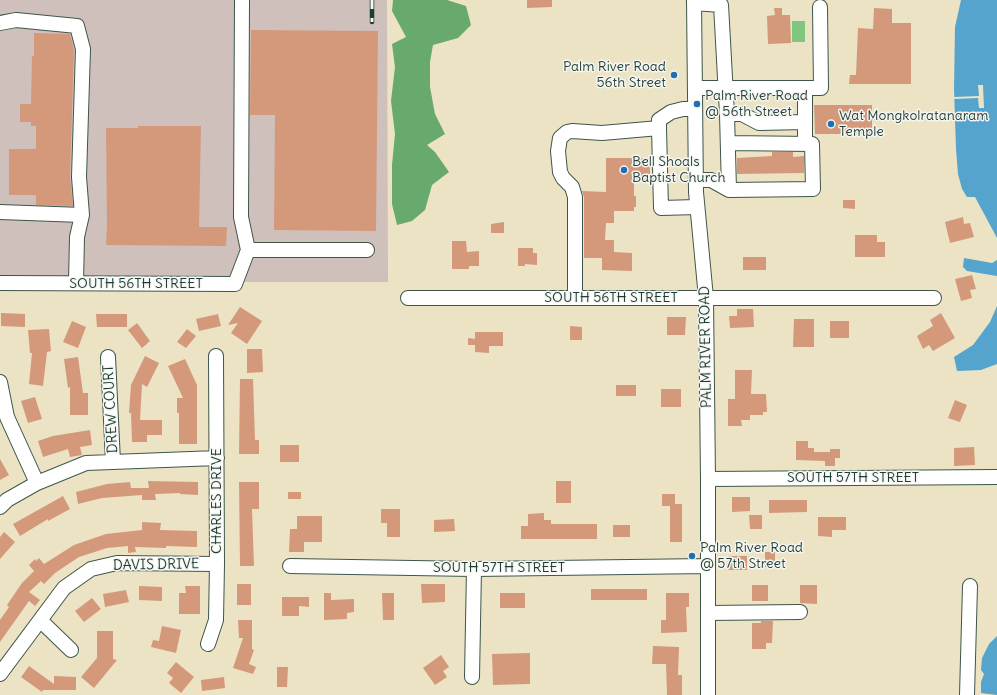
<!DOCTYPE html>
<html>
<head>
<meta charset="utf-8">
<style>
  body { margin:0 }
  canvas { display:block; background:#ebe3c4 }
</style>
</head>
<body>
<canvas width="997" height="695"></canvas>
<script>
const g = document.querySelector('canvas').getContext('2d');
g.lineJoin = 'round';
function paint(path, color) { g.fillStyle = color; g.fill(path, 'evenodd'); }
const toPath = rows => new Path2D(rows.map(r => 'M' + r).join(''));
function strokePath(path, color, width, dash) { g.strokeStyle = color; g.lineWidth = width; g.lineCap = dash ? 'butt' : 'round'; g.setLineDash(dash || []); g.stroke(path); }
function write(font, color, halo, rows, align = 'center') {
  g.font = font + ' Delius,sans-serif'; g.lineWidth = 3; g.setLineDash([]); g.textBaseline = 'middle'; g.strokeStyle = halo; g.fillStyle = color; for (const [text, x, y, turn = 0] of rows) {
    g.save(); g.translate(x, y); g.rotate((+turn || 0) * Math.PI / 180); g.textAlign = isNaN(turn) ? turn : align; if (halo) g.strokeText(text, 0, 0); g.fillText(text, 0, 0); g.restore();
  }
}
const industrial = toPath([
  [0,0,387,0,388,282,0,282]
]);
const green = toPath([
  [792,21,805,21,805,42,792,42]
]);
const forest = toPath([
  [393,0,447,0,466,6,471,25,458,38,433,45,430,62,430,87,435,114,445,134,427,145,435,152,449,172,432,185,425,210,412,221,397,225,392,204,392,165,395,134,391,101,395,67,392,44,406,37,392,11]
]);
const water = toPath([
  [961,0,997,0,997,238,975,197,967,197,962,189,958,174,956,149,954,89,955,27],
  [964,258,992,263,997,260,997,276,967,271,963,267],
  [997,306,997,364,981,370,957,371,954,357,973,345,990,322],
  [997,636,997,695,981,693,981,682,984,674,981,670,982,658,989,644]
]);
const pier = toPath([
  [978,85,983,85,984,108,979,108,978,98,954,99,954,97,979,96]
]);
const building = toPath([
  [527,0,552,0,552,7,527,8],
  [774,8,782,8,782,15,790,15,791,43,768,44,767,16,775,15],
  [874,8,892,9,892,23,911,23,911,84,849,84,850,75,856,75,858,28,873,29],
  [251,30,378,31,376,231,274,230,275,115,250,115],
  [34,33,70,34,74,50,70,177,73,206,37,205,36,204,36,195,9,195,9,149,36,149,36,126,31,126,31,122,20,122,20,104,31,104,32,56,34,56],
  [814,105,872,105,872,134,815,134],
  [138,126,201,126,199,227,227,227,226,246,106,245,107,226,106,128,138,128],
  [772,152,793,152,793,157,804,156,804,173,737,174,737,158,772,156],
  [606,158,650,158,650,182,634,182,634,196,636,196,636,207,634,207,634,211,614,211,614,223,606,223,605,240,614,240,614,252,632,253,632,271,602,270,602,258,584,258,584,197,582,191,606,192],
  [843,200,855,200,855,209,843,208],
  [963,217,964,224,970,223,974,237,950,243,945,222],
  [504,222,504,233,491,233,491,224],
  [855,235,877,235,877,242,885,242,885,257,855,257],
  [452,241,466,241,467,252,479,251,479,266,469,266,469,269,452,269],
  [518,248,533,248,533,253,537,253,537,265,525,264,525,266,518,266],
  [743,257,766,257,766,270,743,270],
  [972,275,976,289,970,290,972,298,961,301,955,279],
  [240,307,262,321,247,344,231,333,238,323,228,325],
  [737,309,753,309,754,327,730,328,729,316,737,316],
  [1,313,25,314,25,327,1,326],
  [941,313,955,338,933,351,929,345,923,349,917,336,933,326,930,320],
  [96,314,127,314,127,327,97,327],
  [218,314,221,326,199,331,196,319],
  [667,317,686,317,685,335,667,335],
  [794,319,814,319,814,347,793,347],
  [72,321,86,327,78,348,63,342],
  [830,321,849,321,849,338,830,338],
  [137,323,150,341,142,348,128,330],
  [570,326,582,327,582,340,570,340],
  [49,329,51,351,47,352,43,386,29,384,32,353,30,353,28,330],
  [187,329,196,336,186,348,177,342],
  [475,332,503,332,503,346,489,346,489,353,475,352,475,345,468,345,468,338,475,339],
  [247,349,262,349,263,372,247,373],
  [145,356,159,363,147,387,142,384,140,420,162,420,162,435,147,435,147,442,132,442,131,413,129,413,131,385],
  [78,357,83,393,88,393,88,415,70,415,70,387,68,388,64,359],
  [185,359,197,385,197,444,179,444,179,413,177,413,177,398,183,398,168,366],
  [735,370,752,370,751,394,766,394,767,412,763,412,763,415,750,415,750,420,741,420,742,426,728,426,728,399,735,399],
  [240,379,253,379,255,440,259,440,259,454,239,454],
  [616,385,636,385,636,396,616,396],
  [661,389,681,389,681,407,661,407],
  [35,397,42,419,28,423,21,401],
  [955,400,967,405,960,422,948,418],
  [90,430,92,445,80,447,82,455,70,457,68,449,43,457,38,441,53,436],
  [796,441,808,441,808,448,814,448,814,452,830,452,830,449,840,449,840,458,835,458,835,466,825,466,825,461,796,460],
  [280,445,299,445,299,462,280,462],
  [974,447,975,465,954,466,954,448],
  [0,459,9,475,0,480],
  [148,481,198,482,198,495,180,494,180,493,155,494,156,500,142,500,142,495,102,498,78,504,76,492,107,484,130,482,131,488,149,488],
  [556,481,571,481,571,503,556,503],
  [239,482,259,482,259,509,252,509,254,566,240,566],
  [288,492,301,492,301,499,288,499],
  [662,494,675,494,675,504,682,504,682,542,670,542,670,506,662,506],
  [63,496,70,509,48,521,48,519,20,536,13,524],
  [732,497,750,497,750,511,732,512],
  [769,500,807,500,807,512,769,513],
  [381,509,400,509,400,537,387,537,387,523,381,523],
  [544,513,544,520,551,520,551,524,597,524,597,539,521,539,521,526,528,526,528,514],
  [749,515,762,515,762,529,750,529],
  [297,516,322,516,322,542,304,542,304,552,289,552,290,529,297,529],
  [818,517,846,517,846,530,832,530,832,537,818,536],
  [454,519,455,531,434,532,434,520],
  [142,522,161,523,160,530,197,531,197,547,166,546,166,548,135,547,136,552,128,553,128,546,107,548,79,557,55,573,44,584,41,581,29,592,40,600,35,606,29,601,0,642,0,620,9,607,7,605,22,583,34,571,29,565,35,559,36,561,39,558,44,564,74,545,106,534,142,530],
  [613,525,630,525,630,537,613,537],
  [4,532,15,542,0,559,0,537],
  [765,552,775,552,775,567,765,567],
  [728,556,747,556,747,570,728,570],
  [237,584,251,584,251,605,237,605],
  [421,584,445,584,445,602,422,603],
  [752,585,768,585,768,601,752,601],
  [800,585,817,585,817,604,800,603],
  [139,586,162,587,162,601,139,600],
  [185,586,200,586,200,614,179,614,179,593,186,593],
  [591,589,647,589,647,600,591,600],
  [126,590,129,602,105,607,103,594],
  [324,593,331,593,331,600,354,599,354,612,347,613,347,619,324,620],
  [382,593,394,593,394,620,383,620],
  [500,593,525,593,525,608,500,608],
  [666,593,689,593,689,607,686,607,687,632,661,633,661,620,666,620],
  [282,597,309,597,309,607,299,606,299,616,282,616],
  [92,598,101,609,84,622,75,611],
  [238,620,252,620,252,649,254,650,249,664,256,667,253,674,233,668,243,638,239,638],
  [761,621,773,621,772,643,766,643,766,649,752,649,752,623,761,623],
  [162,626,181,630,176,653,151,647,153,640,159,641],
  [97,631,113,631,113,659,117,660,94,688,81,677,97,658],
  [653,646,679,647,678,675,682,675,682,695,667,695,666,664,652,664],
  [530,653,530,684,493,685,492,654],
  [441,655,449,667,443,671,447,677,435,685,423,668],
  [176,662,194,677,181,693,169,683,173,678,167,673],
  [29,666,54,684,54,676,76,677,76,690,43,690,42,692,21,677],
  [277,667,288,667,287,687,277,687],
  [224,677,225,688,202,691,201,680]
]);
const path = toPath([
  [872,119,880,119]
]);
const minor = toPath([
  [242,0,241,217,248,250],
  [694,0,696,192,706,298,708,479,708,695],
  [694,3,721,5,727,114,729,190],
  [0,23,16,20,77,26,83,49,79,177,82,215,77,237,76,283],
  [695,88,821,88,820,7],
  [695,109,683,109,671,112,659,120,659,128,661,208,697,207],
  [727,114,742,114,759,123,805,122],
  [805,144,805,88],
  [696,180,711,180,729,190,813,189,812,144,728,143],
  [0,212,82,215],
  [248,250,367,250],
  [0,283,235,284,248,250],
  [408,298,934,298],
  [575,298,575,197,572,187,563,178,560,172,558,151,560,138,567,132,572,131,602,133,659,128],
  [108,357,113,462],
  [0,382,7,417,37,483],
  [708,479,997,477],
  [0,507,7,500,37,483,86,463,217,458],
  [290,566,474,569,708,566],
  [708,613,800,612],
  [41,621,71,650],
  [208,644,216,620,217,564,216,356],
  [0,674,64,588,91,569,117,563,217,564],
  [472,677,474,569],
  [967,695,970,586]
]);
const rail = toPath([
  [372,0,372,22]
]);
const markers = [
  [674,75,4,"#1f6fb2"],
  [697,104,4,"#1f6fb2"],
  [831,124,4,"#1f6fb2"],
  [624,170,4,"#1f6fb2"],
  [692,556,4,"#1f6fb2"]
];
const poiNames = [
  ["Palm River Road",666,67,"right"],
  ["56th Street",666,83,"right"],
  ["Palm River Road",705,96],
  ["@ 56th Street",705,112],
  ["Wat Mongkolratanaram",839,116],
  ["Temple",839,132],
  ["Bell Shoals",632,162],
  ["Baptist Church",632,178],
  ["Palm River Road",700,548],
  ["@ 57th Street",700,564]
];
const streetNames = [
  ["SOUTH 56TH STREET",136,284],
  ["SOUTH 56TH STREET",611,298],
  ["PALM RIVER ROAD",706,347,-91],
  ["DREW COURT",111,409,-93],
  ["SOUTH 57TH STREET",853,478],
  ["CHARLES DRIVE",217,501,-90],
  ["DAVIS DRIVE",156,565,-1],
  ["SOUTH 57TH STREET",499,568]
];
paint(industrial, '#cfc0bb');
paint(green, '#80c580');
paint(forest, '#68aa6e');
paint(water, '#55a4ce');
paint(pier, '#ebe3c4');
paint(building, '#d4997b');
strokePath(minor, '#3e564a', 16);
strokePath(path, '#3e564a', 1.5, [3, 3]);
strokePath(minor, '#fff', 14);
strokePath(rail, '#1f3d34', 4.5);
strokePath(rail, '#f6f6f2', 3, [9]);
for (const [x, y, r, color] of markers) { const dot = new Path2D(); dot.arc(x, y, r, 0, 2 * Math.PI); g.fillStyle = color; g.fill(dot); strokePath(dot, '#f6f6f2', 1.5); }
write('14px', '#1f3d34', '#f6f6f2', poiNames, 'left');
write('14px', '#1f3d34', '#f6f6f2', streetNames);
</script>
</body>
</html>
